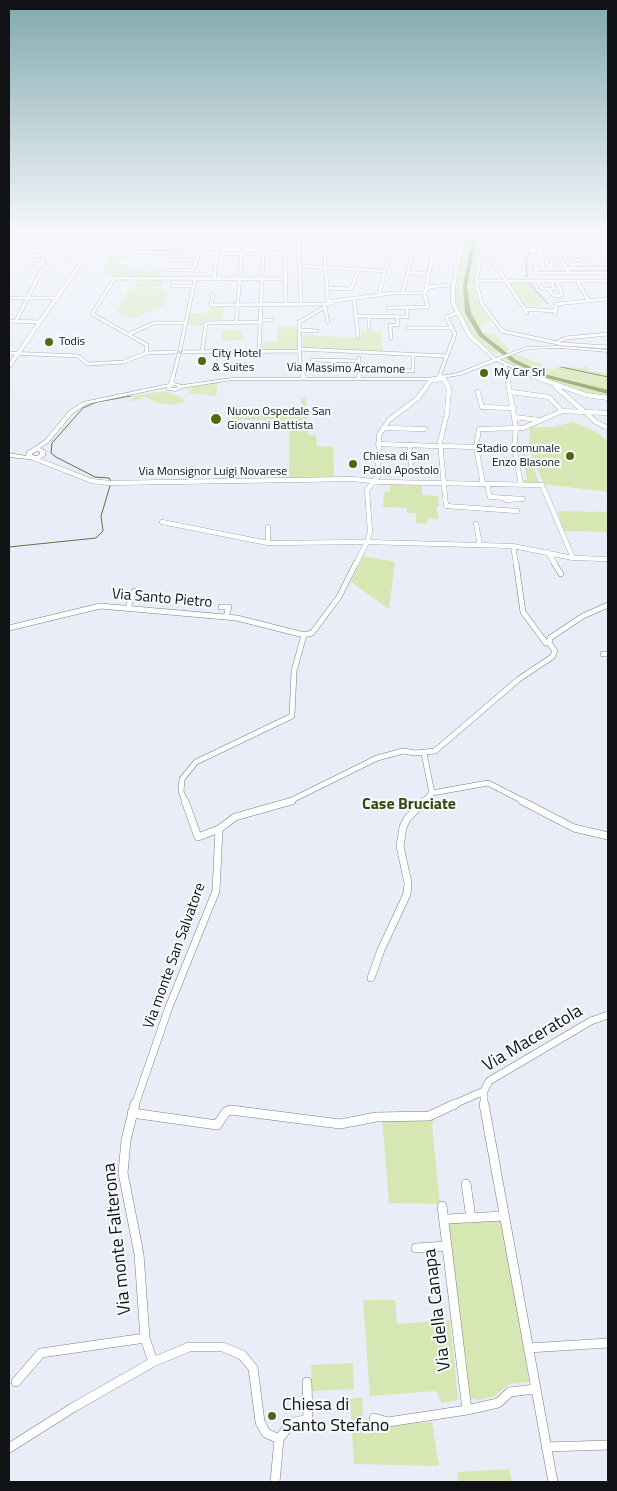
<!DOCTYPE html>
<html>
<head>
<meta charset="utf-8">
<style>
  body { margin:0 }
  #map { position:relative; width:617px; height:1491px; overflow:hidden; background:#e8edf7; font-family:"Titillium Web",sans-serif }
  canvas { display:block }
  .frame { position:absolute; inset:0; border:10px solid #111215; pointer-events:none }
</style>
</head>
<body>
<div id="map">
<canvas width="617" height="1491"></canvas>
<div class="frame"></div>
</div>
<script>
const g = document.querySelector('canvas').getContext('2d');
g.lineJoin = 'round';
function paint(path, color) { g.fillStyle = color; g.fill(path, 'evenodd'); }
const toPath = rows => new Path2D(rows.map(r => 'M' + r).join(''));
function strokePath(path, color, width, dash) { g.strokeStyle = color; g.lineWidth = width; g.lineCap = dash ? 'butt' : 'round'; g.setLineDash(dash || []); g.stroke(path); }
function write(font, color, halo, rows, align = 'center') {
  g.font = font + ' "Titillium Web",sans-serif'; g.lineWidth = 4; g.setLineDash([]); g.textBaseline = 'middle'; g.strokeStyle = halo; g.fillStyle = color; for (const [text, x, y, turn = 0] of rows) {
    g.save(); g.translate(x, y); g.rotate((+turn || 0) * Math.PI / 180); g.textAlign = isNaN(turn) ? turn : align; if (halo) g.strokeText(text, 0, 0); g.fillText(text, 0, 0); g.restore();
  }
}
const green = toPath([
  [464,239,481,239,473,286,456,286],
  [110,255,132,256,130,258,120,258,117,265,127,265,128,268,154,270,158,265,164,266,160,277,100,276],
  [137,280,164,280,161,289,168,291,165,301,169,304,131,319,117,312,128,290,134,290],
  [509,282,528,282,547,305,525,306],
  [456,287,475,288,479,304,490,320,480,327,483,333,495,334,510,350,495,355,475,338,458,310,455,297],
  [209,307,224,307,221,321,204,320,202,326,187,325,189,314,205,313,205,316],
  [278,327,297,327,298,350,262,350,264,342,277,342],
  [223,330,242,330,243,340,221,341],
  [360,330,381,331,383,352,303,348,303,335,361,338],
  [517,354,554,370,557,367,582,368,584,366,588,367,588,371,608,373,608,397,579,392,531,374,503,359],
  [218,382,216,396,188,393,188,390,195,386],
  [164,391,183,398,185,402,173,405,156,403,146,397,130,402,134,396],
  [306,397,308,435,316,435,317,446,333,447,334,478,289,480,289,429,279,430,280,420,233,420,231,416,224,416,228,414,301,413,301,398],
  [573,422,596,432,608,441,608,492,544,484,529,451,530,427,553,427],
  [522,449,530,459,539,482,537,484,524,483,524,480,527,480],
  [390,484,422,485,422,495,438,496,439,506,436,507,439,519,428,518,427,524,416,523,416,513,407,513,407,508,383,507,384,492,390,492],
  [558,511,608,512,608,532,563,531],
  [363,556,395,562,389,609,351,582],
  [435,1115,432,1126,440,1204,389,1203,382,1119],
  [502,1218,529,1382,510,1384,493,1397,479,1400,469,1398,447,1224],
  [363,1300,395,1300,397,1324,450,1320,458,1400,442,1403,436,1391,370,1396],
  [353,1363,354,1389,312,1391,311,1365],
  [362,1397,364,1428,432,1422,439,1466,354,1464,350,1399],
  [509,1469,512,1482,458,1482,457,1472]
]);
const stream = toPath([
  [553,240,558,237],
  [527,277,526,259,530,252],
  [529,283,548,304],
  [561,367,608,377],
  [111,481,109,478,95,477,56,457,51,453,52,443,83,408,97,402,131,396],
  [9,547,96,538,103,531,101,516,110,486]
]);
const river = toPath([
  [474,230,478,230,467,286,471,313,483,334,516,360,548,375,608,390,608,394,544,377,512,362,479,336,465,313,463,286,474,230]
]);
const minorTunnel = toPath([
  [585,260,589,260]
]);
const minorFar4 = toPath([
  [378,230,389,235,392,230],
  [298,231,301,302],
  [485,231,497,232,507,238],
  [33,232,34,230],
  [547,232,599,230],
  [585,232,597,239],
  [339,234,342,230],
  [526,235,544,234],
  [156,238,119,241,113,252,263,254],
  [599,238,608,238],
  [569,245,570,253,576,260],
  [154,248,184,248],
  [285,248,286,304],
  [324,248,328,301],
  [65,249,72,253,68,260],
  [263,249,299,248],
  [600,249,519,236,484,238,476,283,482,304,502,331,562,344,608,347],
  [601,249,608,264],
  [530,250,559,256,568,271],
  [134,253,137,238],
  [526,253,542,244],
  [196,254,200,230],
  [34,256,56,252,76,244,94,244],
  [481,259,495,261,496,269,501,273,527,313],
  [169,260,196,260],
  [571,260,581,260,584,264,573,265,571,260],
  '546 263a3 3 0 1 1 6 0a3 3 0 1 1-6 0Z',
  [30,264,49,264],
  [41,264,51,232],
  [584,264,606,264],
  [570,265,573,265],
  [299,266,385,271],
  [536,269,608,268],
  [167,270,193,270,199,253],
  [536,271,535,262,540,254],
  [407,272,427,274],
  [536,273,608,273],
  [214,279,220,230],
  [536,280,542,289,554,289,552,282],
  [476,281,608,281],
  [577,281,589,301],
  [557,282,562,294],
  [172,286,193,286],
  [326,288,351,289,359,269],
  [426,289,436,237],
  [548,289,554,296,562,295],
  [403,292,416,236],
  [213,294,211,305,331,304],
  [379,294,391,249,385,247,384,235],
  [9,298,56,298],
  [354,298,358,337],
  [327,302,393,293,424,293,429,287,449,285],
  [325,308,328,322],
  [388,308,428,307,424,293],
  [524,309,555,311],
  [555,315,556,304,608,299],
  [356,316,407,317,407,308],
  [369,316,369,328],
  [261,320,272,320],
  [9,321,40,322],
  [16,321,42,269],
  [236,323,243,238,276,238,276,248],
  [408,328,453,328],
  [299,330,317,331],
  [129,334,154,323,185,323],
  [391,338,390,325,398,325,397,317],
  [555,343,566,338,608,334],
  [299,349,446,356],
  [180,350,195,279],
  [259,351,264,230],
  [183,352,299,351],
  [202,352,206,323,261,322],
  [9,353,78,356,88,364,124,362,146,353,176,352],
  [146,353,147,345,92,314,115,278,286,279],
  [359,358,359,377],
  [495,359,536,377],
  [312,360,359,361],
  [505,364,507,377],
  [382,369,413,371,413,355],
  [173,377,179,354],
  [304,377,300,364,299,322,332,303],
  [439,377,455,334,446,317,457,313]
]);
const minorFar3 = toPath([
  [303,376,304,378],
  [359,376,359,378],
  [507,376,516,429,514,447,521,485],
  [533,376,586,395,608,398],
  [443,378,449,388,447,413,440,442,446,506,517,511],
  [437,380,440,376],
  [171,385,173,376],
  [556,387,596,422,608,428],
  [478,392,482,407,514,408],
  [511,392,549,397,562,411],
  [514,417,539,420],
  [383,428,425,429],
  [378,444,437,446],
  [410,445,411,468,426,470],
  [441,446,476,447,483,484],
  [476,447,479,429,523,428,562,411,608,413],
  [33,458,92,481,109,483,353,479,381,482,542,485,573,558],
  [487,484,490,497,523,499,506,500],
  [162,522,268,543,367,542,370,532,367,490,378,476,379,435,389,420,418,398,431,380,444,379],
  [476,524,480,545],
  [268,527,268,543],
  [513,546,516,564],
  [548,552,555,564],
  [356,564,367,542,513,546,573,558,608,559]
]);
const minorFar2 = toPath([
  [516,563,523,612,546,643],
  [554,563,561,574],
  [221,607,229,607,226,617],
  [128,608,134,591],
  [9,628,100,606,237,618,304,635,312,633,339,597,356,563],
  [603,654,608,654],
  [424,753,432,793],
  [185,802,181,791,182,779,196,762,292,716,294,671,304,635],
  [288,802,377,758,403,751,415,753,435,751,519,679,552,657,555,651,549,643,550,638,583,616,608,605],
  [423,802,432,793,488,783,525,802]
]);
const minorFar1 = toPath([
  [185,801,198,837,219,829,235,817,292,801],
  [522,801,574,828,608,836],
  [371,978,381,950,407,894,408,883,400,846,403,827,407,819,424,801],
  [135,1105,169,1007,216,891,219,829],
  [452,1105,484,1091],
  [484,1105,484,1091,489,1081,591,1021,608,1015]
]);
const minor = toPath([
  [135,1104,126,1140,123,1173,139,1254,145,1338,153,1362],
  [484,1104,553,1482],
  [132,1113,217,1125,226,1112,231,1110,340,1124,376,1117,429,1116,455,1104],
  [466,1184,471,1218],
  [442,1206,467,1410],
  [447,1219,504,1216],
  [416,1248,447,1246],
  [528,1348,608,1343],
  [16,1382,41,1353,145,1338],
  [374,1418,388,1422,467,1410,498,1403,510,1392,535,1389],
  [279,1439,291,1423,308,1419,307,1382],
  [546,1447,608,1445],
  [9,1448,74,1407,153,1362,189,1347,223,1347,242,1355,253,1368,260,1422,266,1433,279,1439,275,1482]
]);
const major = toPath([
  [158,230,195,230,193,231,9,235,9,233,158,230],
  [282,230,294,230,335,233,461,236,462,230,466,230,465,236,482,237,483,230,487,230,485,239,464,239,455,287,455,303,472,335,496,358,526,347,561,346,608,350,608,352,561,348,527,349,461,375,428,380,232,380,182,388,176,391,167,390,167,387,87,404,73,413,49,442,40,448,46,451,45,456,38,460,9,457,9,453,26,456,27,452,45,440,69,411,83,402,169,384,174,383,182,385,232,378,428,378,458,373,493,359,468,337,451,303,451,287,460,239,335,235,284,231,282,230],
  [174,385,177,386,178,387,175,388,171,388,171,386,174,385],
  [37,451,40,452,40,454,37,456,32,455,32,454,37,451],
  [97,234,100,235,98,241,11,367,9,367,9,363,94,241,97,234]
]);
const markers = [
  [49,342,5,"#546610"],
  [202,361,5,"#546610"],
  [484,373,5,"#546610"],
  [216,419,6,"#546610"],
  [570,456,5,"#546610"],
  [353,464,5,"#546610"],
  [272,1416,5,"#546610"]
];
const farPoinames = [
  ["Todis",59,342],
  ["City Hotel",212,354],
  ["& Suites",212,368],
  ["My Car Srl",494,373],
  ["Nuovo Ospedale San",227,412],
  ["Giovanni Battista",227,426],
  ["Stadio comunale",560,449,"right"],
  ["Enzo Blasone",560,463,"right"],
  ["Chiesa di San",363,457],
  ["Paolo Apostolo",363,471]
];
const farStreetnames = [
  ["Via Massimo Arcamone",346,369,1],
  ["Via Monsignor Luigi Novarese",213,472]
];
const streetNames = [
  ["Via Santo Pietro",162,599,5],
  ["Via monte San Salvatore",175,956,-70]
];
const neighbourhoodNames = [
  ["Case Bruciate",409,805]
];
const nearStreetnames = [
  ["Via Maceratola",533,1039,-31],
  ["Via monte Falterona",118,1239,-96],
  ["Via della Canapa",438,1310,-97]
];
const nearPoinames = [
  ["Chiesa di",282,1406],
  ["Santo Stefano",282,1427]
];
paint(green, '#d7e7b3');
strokePath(stream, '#637044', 1);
paint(river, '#869858');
strokePath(minorTunnel, '#c8ccd5', 3, [3, 2]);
strokePath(minorFar4, '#7b7f87', 4);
strokePath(minorFar3, '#7b7f87', 5);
strokePath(minorFar2, '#7b7f87', 6);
strokePath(minorFar1, '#7b7f87', 8);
strokePath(minor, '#7b7f87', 10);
strokePath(major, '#7b7f87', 1);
strokePath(minorFar4, '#fff', 3);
strokePath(minorFar3, '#fff', 4.5);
strokePath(minorFar2, '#fff', 5);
strokePath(minorFar1, '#fff', 7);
strokePath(minor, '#fff', 9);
paint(major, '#fff');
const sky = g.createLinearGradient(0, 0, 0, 438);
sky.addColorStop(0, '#81a9ae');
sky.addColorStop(0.53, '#f5f7fb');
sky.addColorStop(1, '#f5f7fb00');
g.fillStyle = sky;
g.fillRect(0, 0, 617, 438);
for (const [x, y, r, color] of markers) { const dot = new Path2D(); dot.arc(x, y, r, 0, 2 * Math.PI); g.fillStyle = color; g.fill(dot); strokePath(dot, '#f8fbfe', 2); }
write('12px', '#111215', '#f8fbfe', farPoinames, 'left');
write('12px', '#111215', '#f8fbfe', farStreetnames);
write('15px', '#111215', '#f8fbfe', streetNames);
write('bold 16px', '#39460d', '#f8fbfe', neighbourhoodNames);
write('18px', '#111215', '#f8fbfe', nearStreetnames);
write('18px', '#111215', '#f8fbfe', nearPoinames, 'left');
</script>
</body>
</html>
